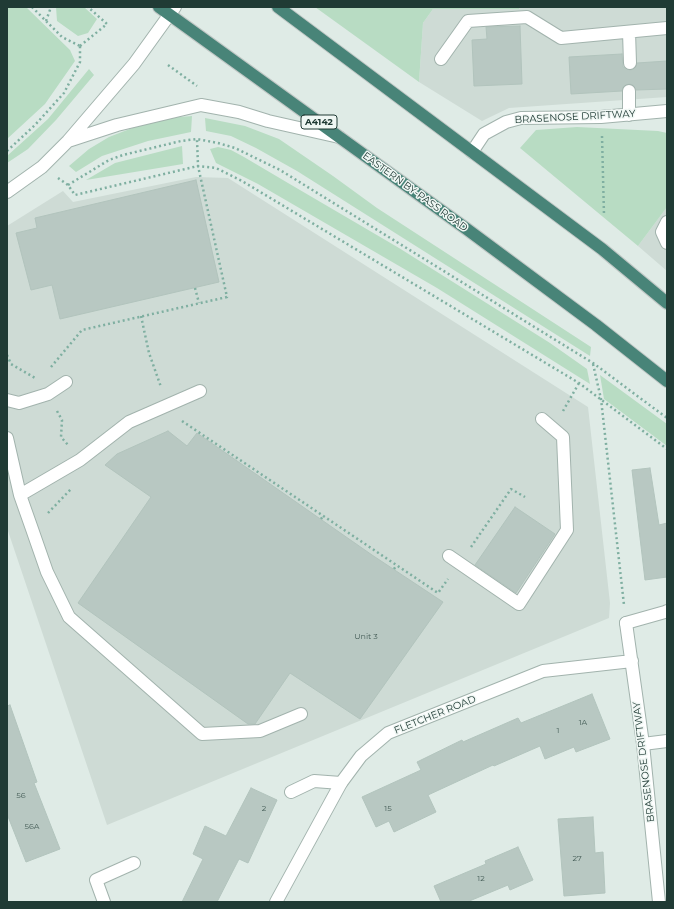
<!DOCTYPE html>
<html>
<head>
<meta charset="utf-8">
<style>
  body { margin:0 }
  #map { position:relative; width:674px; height:909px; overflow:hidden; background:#dfebe6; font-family:Montserrat,sans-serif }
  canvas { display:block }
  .frame { position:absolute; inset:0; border:8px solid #203b35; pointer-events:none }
</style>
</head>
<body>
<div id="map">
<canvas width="674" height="909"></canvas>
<div class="frame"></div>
</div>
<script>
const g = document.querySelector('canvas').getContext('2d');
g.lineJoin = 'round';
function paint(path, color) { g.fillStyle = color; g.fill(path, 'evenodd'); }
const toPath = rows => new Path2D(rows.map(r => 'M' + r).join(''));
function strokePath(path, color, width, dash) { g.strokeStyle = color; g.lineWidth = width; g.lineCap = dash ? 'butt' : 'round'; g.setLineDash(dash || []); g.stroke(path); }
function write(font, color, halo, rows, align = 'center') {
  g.font = font + ' Montserrat,sans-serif'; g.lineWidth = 3; g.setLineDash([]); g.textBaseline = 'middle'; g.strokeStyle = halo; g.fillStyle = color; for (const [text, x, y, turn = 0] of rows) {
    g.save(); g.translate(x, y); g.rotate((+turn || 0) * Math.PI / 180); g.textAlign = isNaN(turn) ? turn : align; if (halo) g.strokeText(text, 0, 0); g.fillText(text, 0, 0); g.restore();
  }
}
const built = toPath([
  [519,7,667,7,667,97,509,108,482,121,419,82,423,23,433,9,518,9],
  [196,177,228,178,588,407,610,603,609,618,107,825,7,528,7,226,63,191,73,202],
  [667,207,667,271,638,246]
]);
const green = toPath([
  [7,7,26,7,70,50,75,61,45,104,7,139],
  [56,7,84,7,97,19,88,33,78,36,57,21],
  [315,7,519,7,519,9,433,9,423,23,419,82],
  [89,69,94,75,56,120,28,149,7,163,7,156,48,119],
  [192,116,191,132,148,141,102,156,76,172,69,166,89,149,109,137,140,125,168,118],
  [205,118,245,126,279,139,333,176,377,208,591,347,590,356,297,171,256,148,231,136,206,131],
  [577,127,658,131,667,133,667,207,638,246,520,148,536,130],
  [182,146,183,164,86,180,115,163],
  [218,147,231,150,244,157,288,183,399,248,550,343,587,369,590,384,437,288,258,184,216,163,210,149],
  [600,375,667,424,667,446,604,399]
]);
const building = toPath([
  [520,26,522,84,474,86,472,40,487,39,486,27,520,26],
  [622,54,623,67,630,70,634,69,637,63,667,61,667,89,636,90,633,85,629,84,623,87,622,91,571,94,569,57,622,54],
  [196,180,219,282,60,319,52,285,31,290,16,233,37,228,35,218,196,180],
  [168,431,187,446,197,433,372,555,443,602,360,719,290,673,255,724,248,724,78,603,151,497,105,465,117,454,168,431],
  [650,468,659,525,667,523,667,577,645,580,632,470,650,468],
  [515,507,555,534,516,593,475,565,515,507],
  [592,694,610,739,576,752,574,747,545,759,540,746,494,766,493,765,428,795,436,812,394,832,389,821,376,827,362,797,421,770,417,762,462,740,463,742,518,718,521,723,592,694],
  [10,705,37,782,34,783,60,849,26,862,7,814,7,706,10,705],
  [251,788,277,800,248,863,239,859,217,902,182,902,203,859,193,854,205,826,226,836,251,788],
  [593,817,595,853,603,852,605,893,564,896,558,819,593,817],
  [518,847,533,880,510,890,508,885,467,902,441,902,434,886,486,864,485,861,518,847]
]);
const path = toPath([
  [32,7,62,37,80,46],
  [46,21,51,7],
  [80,46,107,24,88,7],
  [168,65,197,86],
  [602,136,604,215],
  [7,151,35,125,64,93,80,62,80,46],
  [58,178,68,185,75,195,198,166,216,168,242,181,579,383,667,449],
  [68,185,109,160,123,155,181,141,197,139,218,143,235,148,280,170,575,352,593,363,667,418],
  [195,288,199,303],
  [141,316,149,353,161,387],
  [7,355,11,364,35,378],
  [593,364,601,399,624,605],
  [51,367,82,330,227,297,198,166,197,139],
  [57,411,62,420,61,437,68,445],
  [563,411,579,383],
  [182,421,438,593,448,579],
  [48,513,71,489],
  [321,519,323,516],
  [471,547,511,489,525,497],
  [394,569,396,566]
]);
const service = toPath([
  [629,32,630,63],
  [441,59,468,21,527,17,561,38,667,28],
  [629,91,629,115],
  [472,152,484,134,506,122,521,118,601,117,667,111],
  [667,222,662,232,667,243],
  [7,400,19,403,48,394,66,382],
  [7,438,20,495,32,529,47,572,69,617,202,734,260,731,301,714],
  [20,495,80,460,129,422,200,391],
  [449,556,519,604,567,530,563,437,542,419],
  [626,623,665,612,667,611],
  [643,744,667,741],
  [291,792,314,781,341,783],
  [104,902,96,880,134,863]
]);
const minor = toPath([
  [626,623,643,744,659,902],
  [276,902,341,783,361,756,388,733,543,671,632,661]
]);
const tertiary = toPath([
  [68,141,117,125,201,105,239,112,268,121,339,137],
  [7,192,42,167,68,141,134,64,175,7]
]);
const trunk = toPath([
  [159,7,468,230,596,325,667,381],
  [278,7,602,249,667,303]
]);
const numberNames = [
  ["Unit 3",366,637],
  ["1A",583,723],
  ["1",558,731],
  ["56",21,796],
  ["2",264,809],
  ["15",388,809],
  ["56A",32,827],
  ["27",577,859],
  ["12",481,879]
];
const shields = [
  [319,122,36]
];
const shieldNames = [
  ["A4142",319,122]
];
const streetNames = [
  ["BRASENOSE DRIFTWAY",575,117,-3],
  ["EASTERN BY-PASS ROAD",415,192,36],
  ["FLETCHER ROAD",435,715,-22],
  ["BRASENOSE DRIFTWAY",644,762,-97]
];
paint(built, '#cedbd5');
paint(green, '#b8dcc3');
paint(building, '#b8c8c2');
strokePath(building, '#b2c4bd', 1);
strokePath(service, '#a2b3ad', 14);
strokePath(minor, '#a2b3ad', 14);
strokePath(tertiary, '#a2b3ad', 14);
strokePath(trunk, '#c1c8c6', 14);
strokePath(path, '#7fafa1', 2.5, [2, 3]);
strokePath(service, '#fff', 12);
strokePath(minor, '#fff', 12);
strokePath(tertiary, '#fff', 12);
strokePath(trunk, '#488478', 12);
write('8px', '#465e58', null, numberNames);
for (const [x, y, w] of shields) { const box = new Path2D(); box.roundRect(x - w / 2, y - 7, w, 14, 3); g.fillStyle = '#f0f7f4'; g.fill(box); strokePath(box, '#203b35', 1); }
write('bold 9px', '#203b35', null, shieldNames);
write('10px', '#203b35', '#f0f7f4', streetNames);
</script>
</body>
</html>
